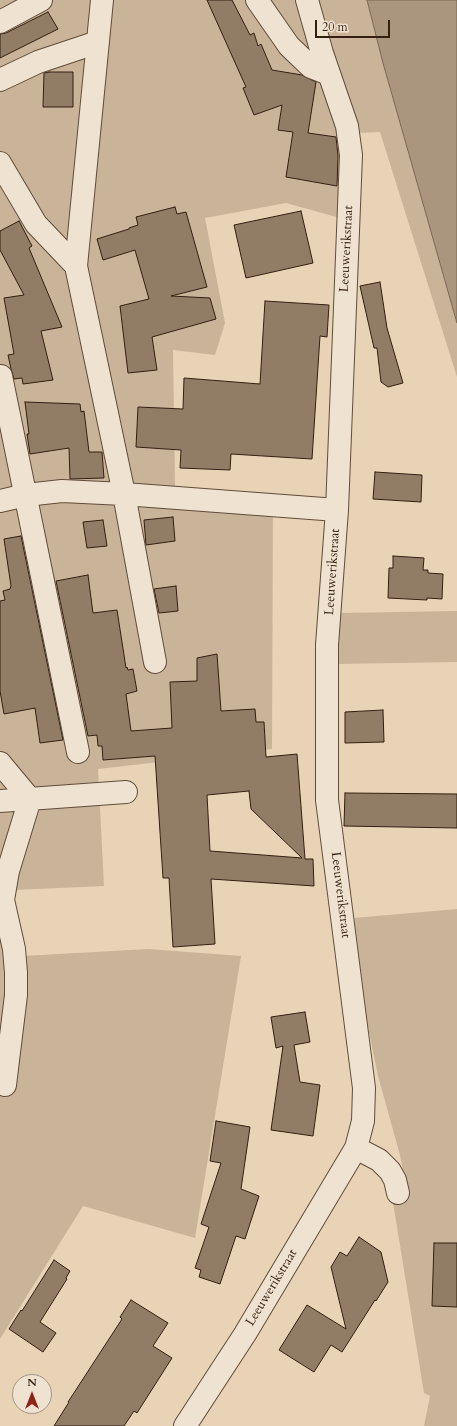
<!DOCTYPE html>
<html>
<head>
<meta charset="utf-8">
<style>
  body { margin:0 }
  #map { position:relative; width:457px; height:1426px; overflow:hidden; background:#e8d3b6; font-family:Cardo,serif }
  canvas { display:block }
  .north { position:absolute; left:12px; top:1374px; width:40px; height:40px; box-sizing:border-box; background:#f0e2d0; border:1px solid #a49483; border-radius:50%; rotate:0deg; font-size:11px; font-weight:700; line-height:16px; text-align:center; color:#321f10 }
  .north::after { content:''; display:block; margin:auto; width:14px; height:18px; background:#8f2418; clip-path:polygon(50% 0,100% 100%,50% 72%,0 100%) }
  .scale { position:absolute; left:315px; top:20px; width:75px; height:18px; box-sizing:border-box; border:2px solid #321f10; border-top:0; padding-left:5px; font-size:12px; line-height:14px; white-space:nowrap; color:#321f10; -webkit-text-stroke:3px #f0e2d0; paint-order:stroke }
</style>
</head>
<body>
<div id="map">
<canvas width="457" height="1426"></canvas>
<div class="north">N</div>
<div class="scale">20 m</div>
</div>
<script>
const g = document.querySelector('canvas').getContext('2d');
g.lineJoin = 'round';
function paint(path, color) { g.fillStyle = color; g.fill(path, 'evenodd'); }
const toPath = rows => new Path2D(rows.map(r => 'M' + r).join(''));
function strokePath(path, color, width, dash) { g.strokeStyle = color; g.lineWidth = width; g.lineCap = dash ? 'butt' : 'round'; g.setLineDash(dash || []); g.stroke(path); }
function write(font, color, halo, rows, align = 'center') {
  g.font = font + ' Cardo,serif'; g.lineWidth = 3; g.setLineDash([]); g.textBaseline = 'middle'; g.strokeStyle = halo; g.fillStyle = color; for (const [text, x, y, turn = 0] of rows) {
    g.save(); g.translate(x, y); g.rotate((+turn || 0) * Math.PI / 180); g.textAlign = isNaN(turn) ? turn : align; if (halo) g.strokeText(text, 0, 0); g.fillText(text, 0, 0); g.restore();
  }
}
const green = toPath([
  [0,0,302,0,345,138,340,218,286,203,205,218,225,323,215,355,173,350,175,490,273,494,272,749,98,769,104,886,14,890,11,901,23,956,148,949,241,956,195,1238,83,1206,0,1339],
  [315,0,367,0,383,63,457,323,457,377,380,132,357,133],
  [457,611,457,662,338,664,340,613],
  [457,909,457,1426,424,1426,430,1396,424,1393,391,1190,406,1186,400,1155,378,1076,365,1012,354,918]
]);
const water = toPath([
  [367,0,457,0,457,323,383,63,367,0]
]);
const building = toPath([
  [207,0,232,0,250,35,254,33,258,46,261,44,272,70,302,75,316,82,308,133,336,137,338,156,337,186,286,177,293,132,278,130,282,105,254,115,243,88,246,87,207,0],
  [48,12,58,29,0,58,0,34,6,33,48,12],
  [49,72,73,72,73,107,43,107,44,73,49,72],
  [175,207,177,214,186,212,207,287,171,296,210,298,216,319,152,337,157,370,128,373,120,306,149,299,135,250,103,260,97,239,129,229,129,228,138,225,136,217,175,207],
  [301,211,313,263,246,278,234,225,301,211],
  [19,221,32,246,29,248,62,327,41,331,53,380,23,384,22,378,14,379,11,369,8,355,14,354,4,298,24,295,0,250,0,231,19,221],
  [380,282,387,328,403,383,388,387,381,382,377,348,374,348,360,286,380,282],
  [265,301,329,305,327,337,320,336,312,459,231,454,230,470,180,468,181,450,136,447,138,407,183,409,184,378,260,384,265,301],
  [25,402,80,404,81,412,84,411,89,452,102,452,104,478,70,479,69,448,30,454,27,434,29,434,25,402],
  [375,472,422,475,421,502,373,499,375,472],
  [173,517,175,541,146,545,144,520,173,517],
  [103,520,107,546,87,548,83,522,103,520],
  [21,536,63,740,40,743,35,708,4,714,0,691,0,601,5,600,3,591,10,589,11,586,4,539,21,536],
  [393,556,424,558,423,570,428,570,428,573,443,574,442,599,427,598,427,600,388,598,389,568,393,568,393,556],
  [88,575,93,613,117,610,126,668,127,667,128,670,133,669,137,691,126,694,131,731,172,728,170,682,197,681,197,658,217,654,221,711,255,709,256,722,264,722,266,757,297,754,305,859,313,859,314,886,211,879,215,944,173,947,169,878,163,878,155,756,103,760,102,746,98,746,97,735,88,736,56,581,88,575],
  [249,791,251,809,302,858,210,851,207,795,249,791],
  [176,586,178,611,159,613,154,589,176,586],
  [383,710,384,742,345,743,345,712,383,710],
  [345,793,457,794,457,828,344,826,345,793],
  [305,1012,310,1042,294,1045,300,1082,320,1085,313,1136,271,1130,283,1046,276,1048,271,1017,305,1012],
  [216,1121,250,1127,241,1189,259,1196,245,1239,236,1236,220,1284,199,1277,201,1270,195,1268,209,1227,201,1224,221,1163,210,1161,216,1121],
  [359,1237,381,1252,388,1282,376,1301,375,1300,342,1352,331,1345,314,1372,279,1350,307,1305,346,1329,331,1267,340,1252,347,1256,359,1237],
  [434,1243,457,1243,457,1307,432,1306,434,1243],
  [54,1260,70,1271,66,1278,67,1279,40,1322,56,1333,43,1352,9,1329,21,1310,22,1311,54,1260],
  [131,1300,168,1323,153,1346,172,1358,137,1413,134,1411,124,1426,54,1426,69,1402,68,1402,122,1319,120,1317,131,1300]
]);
const minor = toPath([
  [102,0,76,266,124,494,155,662],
  [257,0,289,46,311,67,329,74],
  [0,22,41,0],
  [0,80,38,62,98,42],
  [0,163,36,224,76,266],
  [1,376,78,752],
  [0,501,26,495,62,491,124,494,337,510],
  [0,763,30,799,8,871,3,900,14,949,16,973,16,995,5,1085],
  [0,801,126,792],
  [356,1148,379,1160,390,1171,395,1180,398,1193],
  [185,1426,245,1334,356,1148,363,1121,364,1088,327,800,327,645,337,510,351,155,347,126,322,53,307,0]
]);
const streetNames = [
  ["Leeuwerikstraat",347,249,-87],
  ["Leeuwerikstraat",333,572,-86],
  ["Leeuwerikstraat",340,895,83],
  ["Leeuwerikstraat",272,1288,-59]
];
paint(green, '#c9b49a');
paint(water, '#aa967e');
strokePath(water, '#7a6652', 1);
paint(building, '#917d66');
strokePath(building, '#321f10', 1);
strokePath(minor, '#604c3a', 24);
strokePath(minor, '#f0e2d0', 22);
write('13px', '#321f10', '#f0e2d0', streetNames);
</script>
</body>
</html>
